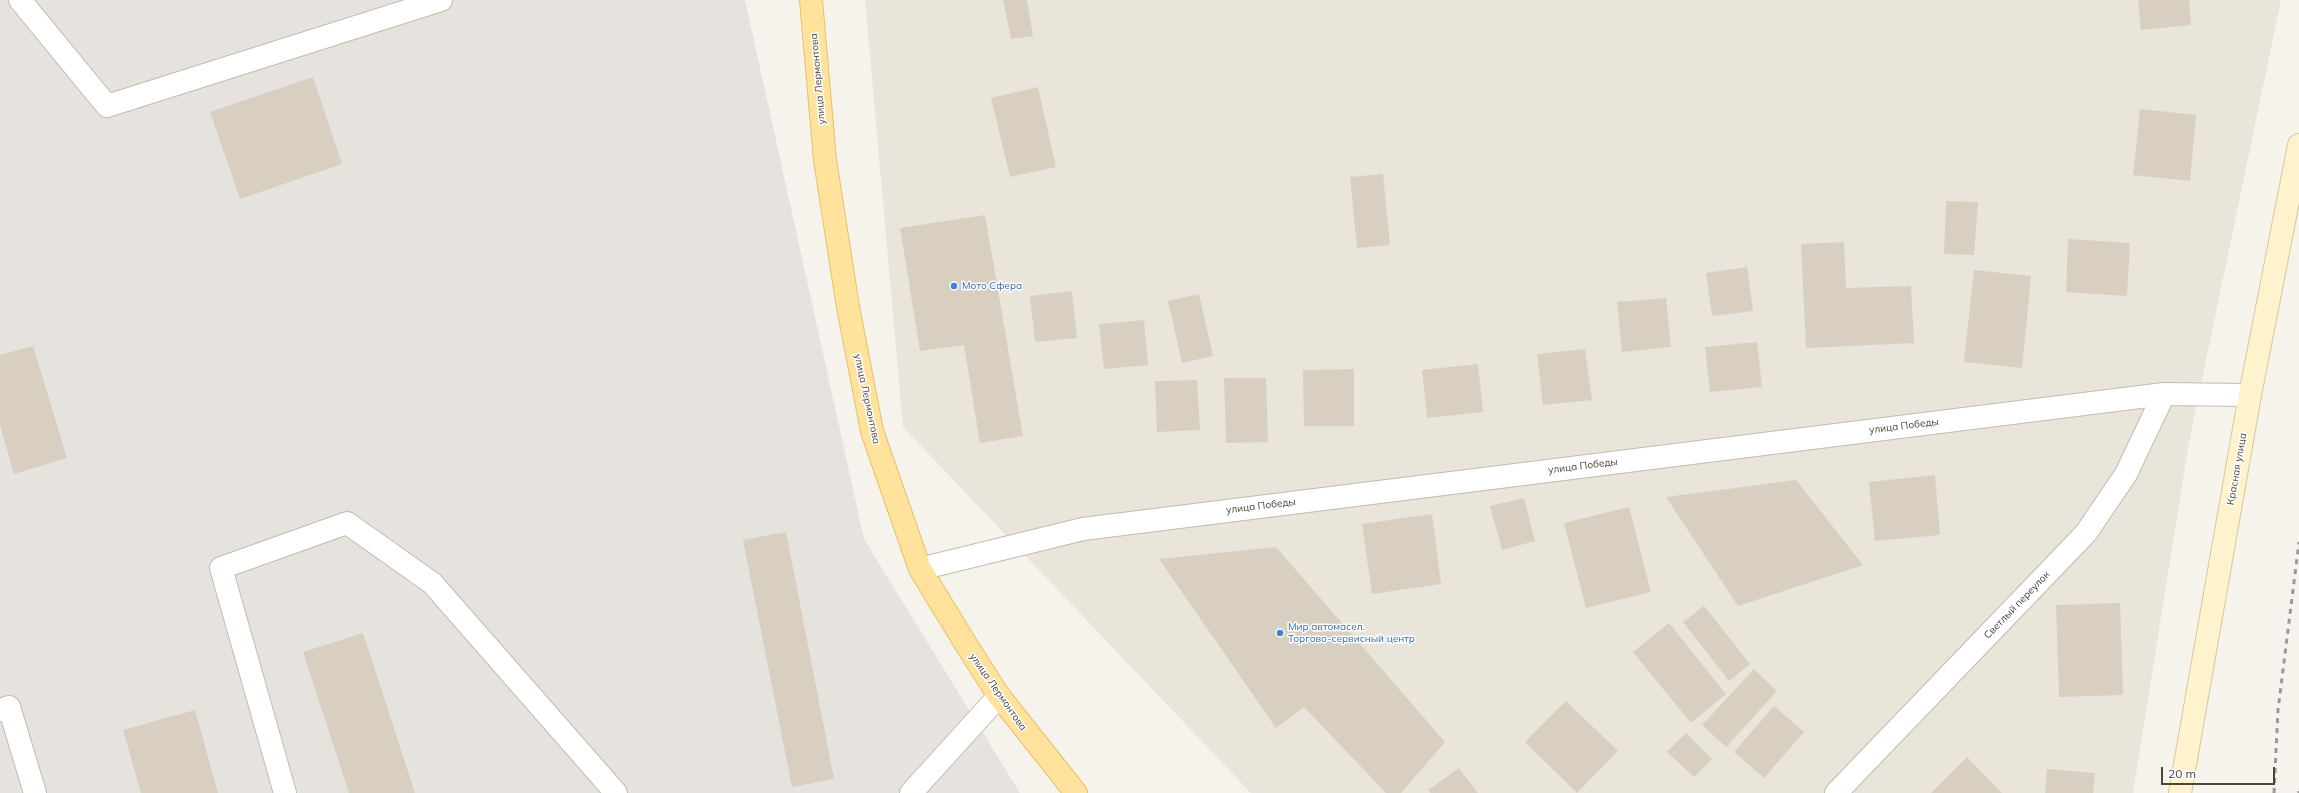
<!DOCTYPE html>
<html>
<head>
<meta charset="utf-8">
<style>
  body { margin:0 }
  #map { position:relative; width:2299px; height:793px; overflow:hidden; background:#f6f3ec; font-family:Mulish,sans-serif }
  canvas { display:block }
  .scale { position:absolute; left:2161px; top:767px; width:114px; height:18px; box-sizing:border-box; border:2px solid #4b4439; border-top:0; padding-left:5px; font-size:12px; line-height:14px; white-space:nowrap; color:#4b4439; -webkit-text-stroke:3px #fff; paint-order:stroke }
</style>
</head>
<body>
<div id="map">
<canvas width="2299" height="793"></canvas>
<div class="scale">20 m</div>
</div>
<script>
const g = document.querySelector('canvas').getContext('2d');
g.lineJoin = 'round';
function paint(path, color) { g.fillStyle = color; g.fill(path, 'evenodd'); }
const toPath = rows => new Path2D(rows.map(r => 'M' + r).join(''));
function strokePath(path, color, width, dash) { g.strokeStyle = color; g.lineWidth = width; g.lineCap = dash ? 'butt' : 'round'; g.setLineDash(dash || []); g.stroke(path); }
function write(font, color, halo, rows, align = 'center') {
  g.font = font + ' Mulish,sans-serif'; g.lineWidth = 3; g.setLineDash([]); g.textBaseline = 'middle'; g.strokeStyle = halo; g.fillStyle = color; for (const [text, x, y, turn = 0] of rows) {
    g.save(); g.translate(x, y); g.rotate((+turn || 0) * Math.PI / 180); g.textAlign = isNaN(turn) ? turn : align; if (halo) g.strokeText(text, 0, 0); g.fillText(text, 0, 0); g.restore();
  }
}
const residential = toPath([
  [865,0,2281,0,2189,442,2133,793,1251,793,903,427]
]);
const industrial = toPath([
  [0,0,745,0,864,539,1020,793,0,793]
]);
const building = toPath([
  [1003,0,1027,0,1033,36,1011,39],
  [2138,0,2189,0,2191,25,2141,30],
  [313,77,342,164,240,199,210,112],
  [1038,87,1056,167,1010,177,991,98],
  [2140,109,2196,115,2190,181,2133,175],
  [1383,174,1390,245,1357,248,1350,177],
  [1946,201,1978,202,1974,255,1944,254],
  [985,215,1023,436,980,443,964,345,920,351,900,228],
  [2068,239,2130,243,2127,296,2066,292],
  [1844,242,1846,288,1911,286,1914,343,1806,348,1801,244],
  [1747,267,1753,311,1712,316,1706,273],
  [1974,270,2031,276,2022,368,1964,362],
  [1072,291,1077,338,1035,342,1030,296],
  [1199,294,1213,356,1182,363,1168,301],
  [1666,298,1671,347,1622,352,1617,302],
  [1144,320,1148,365,1104,369,1099,324],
  [1757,342,1762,387,1710,392,1705,347],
  [33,346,67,458,14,474,0,425,0,355],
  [1585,349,1592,400,1543,405,1537,354],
  [1478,364,1483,412,1427,418,1422,370],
  [1354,369,1354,426,1304,426,1303,370],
  [1224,378,1266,378,1268,442,1226,443],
  [1197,380,1200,430,1157,432,1155,381],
  [1935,475,1940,535,1875,541,1869,482],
  [1796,480,1863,565,1738,606,1666,497],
  [1524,498,1535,541,1502,550,1490,506],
  [1629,507,1651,592,1586,608,1564,523],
  [1432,514,1441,584,1372,594,1362,524],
  [786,532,834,779,792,787,743,540],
  [1276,547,1445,742,1401,793,1386,793,1304,707,1276,728,1159,559],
  [2120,603,2123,695,2059,697,2056,605],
  [1704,606,1750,664,1729,681,1683,622],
  [1669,623,1726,694,1691,723,1633,652],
  [363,633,415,793,349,793,303,652],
  [1754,669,1777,691,1726,747,1702,725],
  [1566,701,1618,751,1577,793,1525,742],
  [1774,706,1804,732,1764,778,1734,752],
  [195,710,218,793,141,793,123,730],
  [1686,733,1712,759,1694,777,1667,752],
  [1967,757,2002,793,1931,793],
  [1459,768,1478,793,1431,793,1428,790],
  [2047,769,2095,773,2093,793,2045,793]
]);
const lane = toPath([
  [20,0,107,106,441,0],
  [0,710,9,707,35,793],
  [285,793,221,568,347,523,432,583,616,793],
  [911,793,999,696]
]);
const street = toPath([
  [920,569,1083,529,2164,394,2250,395],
  [1836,793,2086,533,2126,474,2164,394]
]);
const secondary = toPath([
  [2180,793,2250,395,2299,145]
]);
const primary = toPath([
  [811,0,825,160,848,307,872,431,897,503,920,569,967,646,999,696,1076,793]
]);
const rail = toPath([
  [2274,793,2278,710,2299,542],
  [2299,793,2299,791]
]);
const markers = [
  [954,286,4,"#3f7fe0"],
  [1280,633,4,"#3f7fe0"]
];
const streetNames = [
  ["улица Лермонтова",818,79,-95],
  ["улица Лермонтова",867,399,78],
  ["улица Победы",1904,426,-7],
  ["улица Победы",1583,466,-7],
  ["Красная улица",2237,469,-80],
  ["улица Победы",1261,506,-7],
  ["Светлый переулок",2017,605,-46],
  ["улица Лермонтова",998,692,55]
];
const shopNames = [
  ["Мото Сфера",962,286],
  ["Мир автомасел.",1288,627],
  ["Торгово-сервисный центр",1288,639]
];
paint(residential, '#eae5da');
paint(industrial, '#e6e2dd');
paint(building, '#d8cfc1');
strokePath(lane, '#c2bbae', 24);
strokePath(street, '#c2bbae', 24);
strokePath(secondary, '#d6c79b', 24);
strokePath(primary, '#e6c16a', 24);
strokePath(lane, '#fff', 22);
strokePath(street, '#fff', 22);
strokePath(secondary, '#fff3cd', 22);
strokePath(primary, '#ffe39c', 22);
strokePath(rail, '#9a9a9a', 3, [5, 5]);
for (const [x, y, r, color] of markers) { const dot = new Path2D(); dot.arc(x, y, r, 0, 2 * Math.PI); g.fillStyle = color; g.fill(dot); strokePath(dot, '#fff', 1.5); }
write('10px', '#4b4439', '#fff', streetNames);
write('10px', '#366cbe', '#fff', shopNames, 'left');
</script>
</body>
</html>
